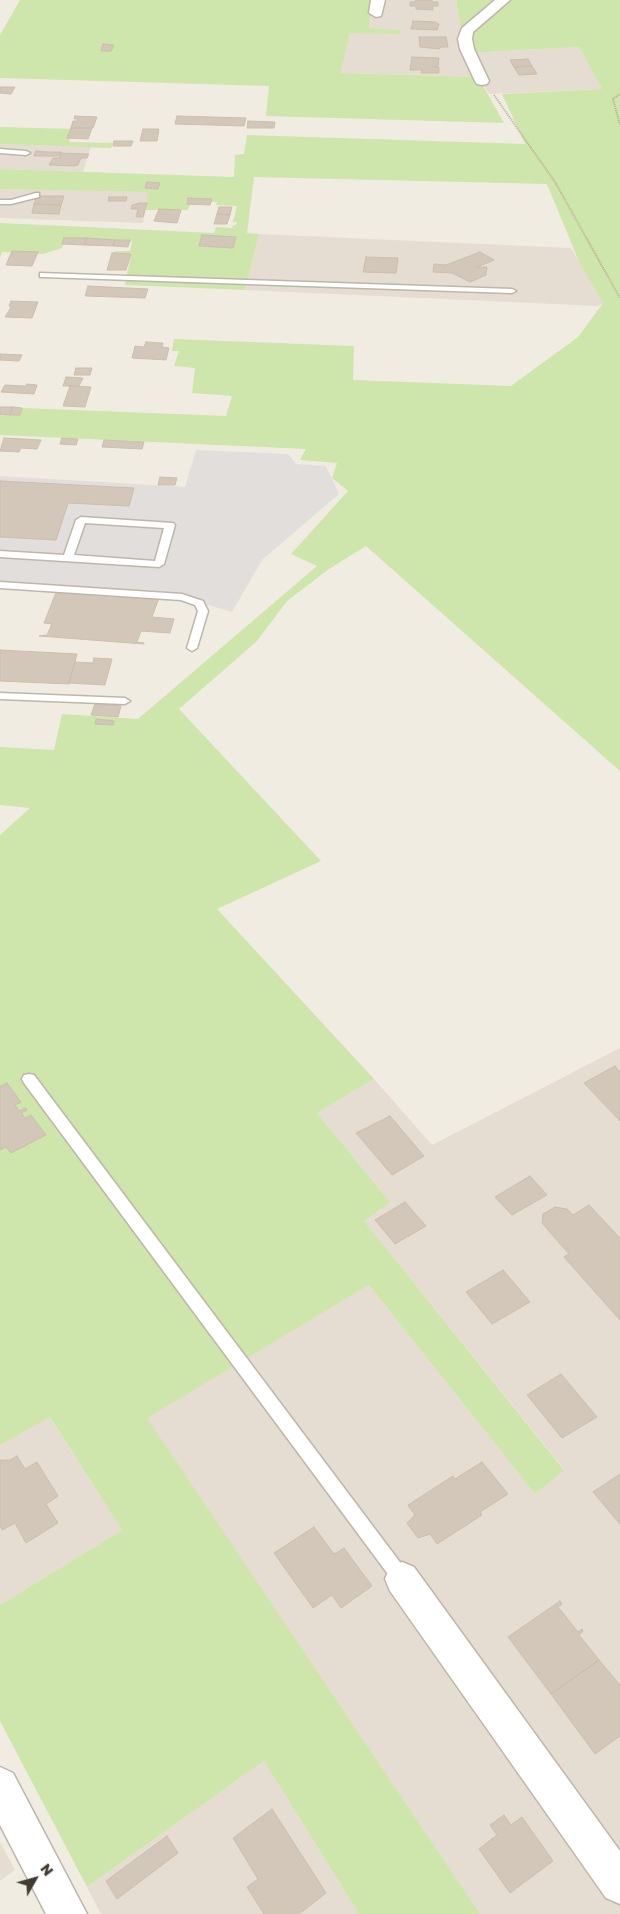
<!DOCTYPE html>
<html>
<head>
<meta charset="utf-8">
<style>
  body { margin:0 }
  #map { position:relative; width:620px; height:1914px; overflow:hidden; background:#f1ece2; font-family:"Golos Text",sans-serif }
  canvas { display:block }
  .north { position:absolute; left:10px; top:1854px; width:50px; height:50px; -webkit-text-stroke:4px #fff; paint-order:stroke; rotate:52deg; font-size:14px; font-weight:700; line-height:20px; text-align:center; color:#423b33 }
  .north::after { content:''; display:block; margin:auto; width:18px; height:22px; background:#423b33; clip-path:polygon(50% 0,100% 100%,50% 72%,0 100%) }
</style>
</head>
<body>
<div id="map">
<canvas width="620" height="1914"></canvas>
<div class="north">N</div>
</div>
<script>
const g = document.querySelector('canvas').getContext('2d');
g.lineJoin = 'round';
function paint(path, color) { g.fillStyle = color; g.fill(path, 'evenodd'); }
const toPath = rows => new Path2D(rows.map(r => 'M' + r).join(''));
function strokePath(path, color, width, dash) { g.strokeStyle = color; g.lineWidth = width; g.lineCap = dash ? 'butt' : 'round'; g.setLineDash(dash || []); g.stroke(path); }
const residential = toPath([
  [373,0,456,0,465,53,579,47,602,89,489,94,478,77,339,73,350,33,400,30,369,28],
  [0,144,91,147,83,172,0,169],
  [0,189,149,192,143,223,0,218],
  [259,234,571,248,603,303,598,306,245,290],
  [620,1048,620,1914,480,1914,146,1418,369,1285,535,1494,564,1469,363,1220,390,1202,317,1113,374,1079,432,1145],
  [49,1416,122,1530,0,1605,0,1445],
  [264,1761,359,1914,101,1914,87,1887],
  [0,1842,15,1870,0,1881]
]);
const green = toPath([
  [20,0,373,0,369,28,401,30,401,34,350,33,340,73,478,77,504,123,266,116,269,86,0,78,0,35],
  [456,0,620,0,620,771,366,546,329,569,287,601,257,641,179,709,321,861,217,909,374,1079,317,1113,390,1202,364,1221,564,1470,535,1494,369,1285,147,1418,480,1914,359,1914,264,1761,87,1887,0,1721,0,1605,122,1530,50,1417,0,1445,0,835,30,808,0,805,0,747,54,750,62,714,138,719,317,566,291,554,348,491,332,478,337,463,300,460,306,449,0,435,0,414,20,415,22,408,226,416,232,396,192,393,195,368,174,366,179,351,172,351,174,339,354,346,353,380,511,386,578,337,603,303,580,264,547,184,254,177,247,233,259,234,245,290,125,285,131,254,112,253,116,251,130,251,132,242,65,241,62,248,43,254,2,252,0,258,0,223,214,233,216,227,232,228,233,225,236,225,237,222,233,222,237,206,216,205,217,202,193,201,187,210,145,210,148,192,0,189,0,169,234,177,235,155,244,154,247,135,525,144,502,94,602,89,579,47,465,53],
  [0,127,73,129,69,142,113,143,111,148,0,144]
]);
const parking = toPath([
  [196,450,288,454,296,464,326,466,339,494,262,560,232,612,182,597,0,585,0,476,185,487]
]);
const building = toPath([
  [415,0,432,0,432,2,438,2,438,6,433,6,433,10,416,9,416,6,410,6,410,2,416,2,415,0],
  [413,21,435,22,439,24,437,30,411,29,413,21],
  [419,37,446,37,448,47,441,47,439,49,420,47,419,37],
  [103,44,114,45,111,51,101,51,103,44],
  [412,57,439,58,438,66,432,67,439,67,439,73,421,73,422,70,410,70,412,57],
  [528,59,532,66,514,67,510,60,528,59],
  [532,66,537,74,519,75,514,67,532,66],
  [0,87,15,87,11,94,0,93,0,87],
  [75,116,97,117,93,128,71,128,73,121,77,121,78,119,74,119,75,116],
  [177,116,246,118,244,126,175,124,177,116],
  [248,121,275,122,274,128,247,128,248,121],
  [71,128,92,128,88,139,67,138,71,128],
  [143,129,159,129,157,141,140,141,143,129],
  [114,141,133,141,131,146,113,146,114,141],
  [36,151,48,152,61,152,60,155,56,156,34,156,36,151],
  [61,153,89,154,87,158,81,158,78,165,74,166,49,165,53,158,59,158,61,153],
  [147,182,160,183,158,189,145,188,147,182],
  [37,196,64,196,61,205,34,204,37,196],
  [109,197,127,197,126,201,108,201,109,197],
  [188,198,212,199,210,205,187,204,188,198],
  [140,203,147,203,143,217,136,217,138,209,131,209,132,205,140,203],
  [34,204,61,205,59,214,32,213,34,204],
  [219,207,232,207,230,215,217,214,219,207],
  [159,209,181,210,177,223,154,221,159,209],
  [217,214,230,215,227,224,214,224,217,214],
  [202,235,236,237,233,248,199,246,202,235],
  [64,238,87,238,84,245,62,244,64,238],
  [87,238,115,240,113,246,84,245,87,238],
  [115,240,130,240,128,247,113,246,115,240],
  [12,251,38,252,32,266,6,265,12,251],
  [480,252,494,260,477,267,487,267,486,275,470,282,452,273,433,272,434,264,446,265,480,252],
  [112,253,131,254,126,270,107,270,112,253],
  [366,257,398,258,396,273,363,272,366,257],
  [88,286,148,289,145,298,85,296,88,286],
  [11,301,38,302,32,318,5,317,11,307,9,306,11,301],
  [146,342,163,343,162,347,169,348,166,360,132,358,135,346,144,347,146,342],
  [0,354,22,355,19,361,0,360,0,354],
  [76,368,92,368,90,375,74,375,76,368],
  [66,377,83,378,79,386,63,386,66,377],
  [27,384,37,385,34,394,1,392,5,385,26,386,27,384],
  [70,386,91,387,85,407,63,406,70,386],
  [0,407,13,407,10,415,0,414,0,407],
  [13,407,22,408,20,415,10,415,13,407],
  [4,438,41,440,37,449,21,448,19,452,0,451,4,438],
  [62,438,78,439,76,445,60,444,62,438],
  [104,440,144,442,142,449,102,447,104,440],
  [160,477,177,478,175,485,158,485,160,477],
  [0,481,134,488,129,506,68,503,56,540,0,537,0,481],
  [57,590,159,598,152,617,174,619,170,633,141,631,137,642,144,643,144,644,39,636,47,635,52,624,44,623,57,590],
  [0,650,77,654,69,684,0,681,0,650],
  [94,658,112,659,105,685,69,683,75,662,93,663,94,658],
  [95,704,121,706,118,717,91,715,95,704],
  [96,719,114,721,113,725,95,724,96,719],
  [615,1066,620,1072,620,1121,584,1083,615,1066],
  [7,1083,21,1102,15,1105,19,1111,26,1108,27,1110,21,1113,25,1118,31,1115,46,1135,11,1153,6,1147,0,1150,0,1086,7,1083],
  [390,1116,424,1156,392,1175,356,1133,390,1116],
  [530,1176,547,1195,512,1215,495,1197,530,1176],
  [405,1202,426,1226,395,1244,375,1220,405,1202],
  [589,1205,620,1238,620,1320,564,1257,569,1254,542,1223,543,1214,555,1207,567,1209,573,1215,589,1205],
  [503,1270,530,1302,492,1324,466,1292,503,1270],
  [561,1374,597,1417,562,1438,527,1395,561,1374],
  [17,1456,25,1469,37,1462,58,1496,46,1504,58,1523,26,1543,15,1523,2,1530,0,1526,0,1460,10,1460,17,1456],
  [482,1462,508,1494,480,1512,482,1515,437,1544,430,1534,418,1538,407,1523,415,1515,408,1505,453,1476,455,1479,482,1462],
  [620,1474,620,1524,593,1492,620,1474],
  [314,1527,334,1554,344,1548,372,1586,341,1608,332,1595,313,1608,274,1553,314,1527],
  [560,1601,562,1604,558,1607,578,1632,582,1629,583,1631,579,1635,599,1660,551,1694,508,1637,560,1601],
  [599,1660,620,1685,620,1736,595,1754,551,1694,599,1660],
  [272,1809,326,1893,299,1914,264,1914,247,1887,258,1879,233,1838,272,1809],
  [504,1815,511,1825,522,1817,553,1861,510,1893,479,1849,497,1835,490,1825,504,1815],
  [167,1836,178,1853,117,1899,106,1881,167,1836]
]);
const path = toPath([
  [620,94,613,99,620,125],
  [494,95,555,182,620,298]
]);
const service = toPath([
  [0,149,26,151,30,153,26,155,0,153,0,149],
  [36,193,39,193,39,197,11,204,0,204,0,200,11,200,36,193],
  [40,273,512,289,516,291,512,293,43,277,40,277,40,273],
  [81,517,173,523,175,525,164,564,159,567,0,557,0,551,64,555,76,520,81,517],
  [85,523,164,528,155,561,74,555,85,523],
  [0,582,182,594,203,601,208,611,197,648,192,651,187,648,198,611,195,605,181,600,0,588,0,582],
  [0,693,125,698,130,701,125,704,0,699,0,693],
  [29,1074,34,1075,408,1573,410,1579,408,1585,402,1587,396,1585,24,1083,22,1079,24,1075,29,1074]
]);
const minor = toPath([
  [371,0,385,0,381,16,376,17,369,13,371,0],
  [495,0,510,0,473,32,472,39,474,49,489,81,487,84,482,85,477,84,475,81,460,49,458,39,462,28,495,0],
  [402,1562,414,1567,620,1851,620,1904,606,1898,390,1591,385,1579,390,1567,402,1562],
  [0,1767,13,1773,87,1914,46,1914,0,1825,0,1767]
]);
paint(residential, '#e5ddd1');
paint(green, '#cee5ab');
paint(parking, '#e1dedb');
paint(building, '#d2c7b8');
strokePath(building, '#cdbeac', 1);
strokePath(service, '#bfb6a9', 3);
strokePath(minor, '#bfb6a9', 3);
strokePath(path, '#bdae97', 2, [1, 1]);
paint(service, '#fff');
paint(minor, '#fff');
</script>
</body>
</html>
